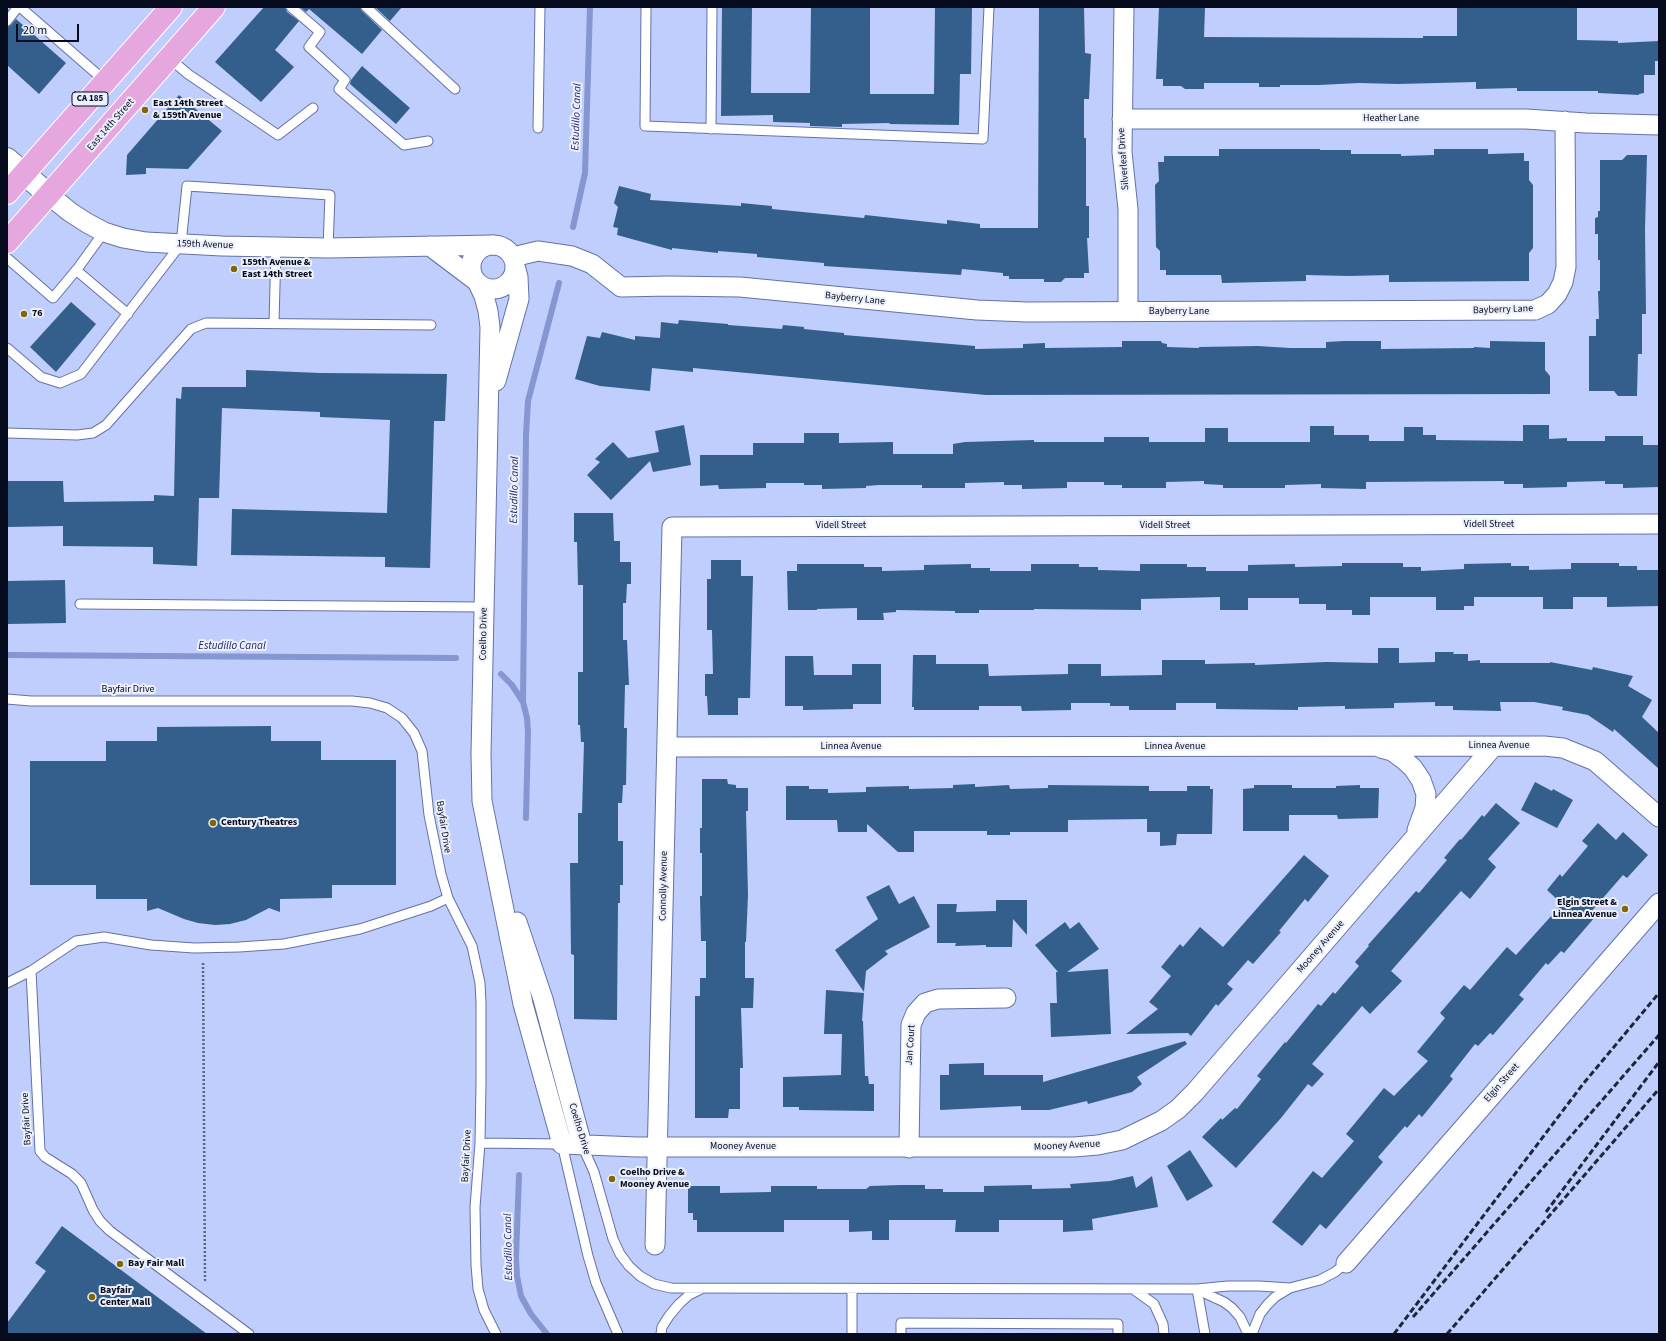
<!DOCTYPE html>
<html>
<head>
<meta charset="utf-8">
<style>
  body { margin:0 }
  #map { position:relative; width:1666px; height:1341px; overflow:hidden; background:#bfcefc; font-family:"Source Sans 3",sans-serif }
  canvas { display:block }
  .frame { position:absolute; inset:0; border:8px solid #070b1e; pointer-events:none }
  .scale { position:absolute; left:16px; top:24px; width:63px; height:18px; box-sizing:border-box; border:2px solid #070b1e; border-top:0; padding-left:5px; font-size:12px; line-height:14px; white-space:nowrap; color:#070b1e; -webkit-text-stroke:3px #ecf0fc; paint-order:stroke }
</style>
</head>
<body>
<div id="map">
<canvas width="1666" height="1341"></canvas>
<div class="frame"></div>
<div class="scale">20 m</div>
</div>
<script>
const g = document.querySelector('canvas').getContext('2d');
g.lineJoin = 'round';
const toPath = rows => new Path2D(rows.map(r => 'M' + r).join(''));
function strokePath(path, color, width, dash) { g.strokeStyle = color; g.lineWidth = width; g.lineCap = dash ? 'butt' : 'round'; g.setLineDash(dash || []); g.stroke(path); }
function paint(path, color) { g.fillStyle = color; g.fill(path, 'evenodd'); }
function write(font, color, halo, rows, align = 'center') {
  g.font = font + ' "Source Sans 3",sans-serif'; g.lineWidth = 4; g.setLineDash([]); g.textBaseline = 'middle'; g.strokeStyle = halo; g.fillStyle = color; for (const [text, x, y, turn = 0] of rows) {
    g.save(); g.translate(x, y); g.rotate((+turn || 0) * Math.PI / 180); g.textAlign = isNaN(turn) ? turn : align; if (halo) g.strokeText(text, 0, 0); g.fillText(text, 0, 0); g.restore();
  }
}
const stream = toPath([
  [573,227,585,173,590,7],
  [7,655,456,658],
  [501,674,512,685,523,702],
  [526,818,528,732,527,718,523,702,526,435,528,401,559,283],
  [519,1175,516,1258,517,1276,521,1296,531,1314,547,1334]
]);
const building = toPath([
  [264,7,285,7,287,12,299,21,275,50,294,67,261,102,215,62],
  [300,7,360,7,362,11,382,30,362,54,309,9,306,12],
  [375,7,402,7,390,21],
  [722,7,752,7,751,93,810,93,811,7,870,7,870,94,934,94,935,7,972,7,971,74,960,74,959,125,889,124,890,123,842,124,842,127,810,126,810,123,773,122,773,115,721,116],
  [1039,7,1084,7,1085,53,1091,54,1089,99,1084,99,1084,138,1086,138,1086,206,1089,206,1089,238,1087,238,1089,273,1084,273,1084,278,1065,278,1061,282,1044,282,1044,279,1009,279,1009,276,1003,276,1003,273,962,269,961,275,824,266,824,263,757,257,757,254,718,251,718,253,672,248,672,250,617,235,618,228,613,227,618,207,614,203,619,186,651,194,650,200,741,206,741,203,772,206,772,209,864,218,865,215,947,224,947,220,980,224,980,228,1038,228],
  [1159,7,1205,7,1204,37,1423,38,1423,36,1457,36,1457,7,1577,7,1577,40,1618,41,1618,43,1659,41,1659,61,1655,61,1655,75,1644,75,1644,93,1639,94,1639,95,1598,93,1598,91,1517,91,1517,88,1476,89,1476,82,1398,84,1359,83,1319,85,1280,85,1280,87,1259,87,1259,83,1204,83,1204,89,1185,89,1181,86,1163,86,1163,79,1156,79],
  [16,19,66,63,39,94,7,65,7,27,11,25],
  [362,66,410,108,396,124,350,84,351,80],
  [179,95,222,131,188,169,146,168,146,174,126,175,127,155],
  [1219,149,1320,149,1320,150,1351,150,1351,154,1401,154,1401,156,1434,155,1434,149,1488,149,1488,154,1524,153,1524,161,1529,161,1529,180,1533,185,1533,248,1529,253,1529,281,1389,282,1389,275,1349,276,1306,275,1306,281,1222,283,1221,275,1166,275,1166,270,1160,270,1160,251,1156,247,1155,185,1159,181,1158,162,1164,162,1164,156,1219,156],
  [1627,155,1647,155,1645,229,1646,314,1642,314,1642,354,1638,354,1637,396,1618,396,1614,391,1589,391,1589,336,1596,336,1596,319,1599,319,1598,291,1600,291,1600,260,1598,260,1598,234,1595,234,1595,218,1598,217,1598,211,1600,211,1600,160,1622,160],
  [71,302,96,324,56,372,30,347],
  [679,320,728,324,728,325,782,329,783,325,804,327,804,329,844,333,844,335,975,346,975,349,1023,348,1023,344,1045,343,1045,348,1122,347,1122,341,1161,341,1162,343,1167,344,1167,347,1199,348,1199,347,1258,346,1290,348,1326,348,1326,342,1345,341,1381,341,1381,349,1474,348,1474,347,1490,348,1490,341,1545,342,1545,370,1550,376,1550,394,986,395,693,368,693,372,652,368,650,391,600,386,575,379,587,336,600,338,602,332,635,340,635,336,660,338,661,322,678,324],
  [246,370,321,373,447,374,445,421,434,421,430,568,385,567,385,557,231,555,232,509,387,513,390,420,320,417,320,412,222,408,219,498,199,498,197,566,153,564,153,547,63,546,63,526,7,527,7,481,63,481,64,502,154,501,154,495,174,496,176,398,181,399,182,387,246,387],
  [684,425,691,465,653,472,650,461,611,500,587,475,600,462,595,459,613,442,628,458,659,452,655,431],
  [1523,425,1549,425,1549,439,1567,438,1567,441,1605,441,1605,436,1643,436,1643,445,1659,445,1659,487,1623,488,1623,484,1605,484,1605,481,1567,482,1567,487,1523,488,1523,484,1504,484,1504,481,1366,482,1366,489,1321,488,1321,484,1285,485,1285,488,1223,488,1223,485,1204,484,1204,481,1166,482,1166,488,1122,488,1122,485,1104,485,1104,482,1067,482,1067,488,1022,489,1022,485,1004,485,1004,482,965,483,965,488,922,488,922,485,879,485,866,486,866,488,822,489,822,485,804,485,804,483,766,483,766,488,719,489,718,485,700,486,700,455,753,455,753,443,804,443,804,433,839,433,839,443,893,442,893,454,953,454,953,444,965,442,1034,440,1034,442,1104,442,1104,437,1149,437,1149,442,1205,442,1205,428,1228,428,1228,442,1310,442,1310,426,1334,426,1334,435,1369,435,1369,441,1404,441,1404,427,1423,427,1423,435,1436,435,1436,440,1523,441],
  [574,513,613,513,614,541,620,541,620,562,631,562,631,584,627,584,626,603,623,603,623,640,627,640,629,685,625,685,624,728,627,728,626,785,623,785,622,803,618,803,618,841,623,841,623,885,620,885,620,903,618,903,617,1020,574,1019,574,955,571,954,570,863,578,863,578,813,582,813,584,742,581,742,580,725,578,725,578,672,583,672,583,585,578,585,577,542,574,542],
  [711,560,741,560,741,576,753,576,750,698,738,698,738,715,708,715,707,696,705,696,705,674,713,674,712,630,707,630,707,579,711,579],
  [1342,563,1403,563,1403,567,1421,567,1421,571,1464,569,1464,564,1511,563,1511,566,1529,566,1529,570,1571,569,1571,563,1619,563,1619,566,1637,566,1637,570,1659,570,1659,606,1607,607,1607,597,1573,597,1573,609,1543,609,1543,597,1474,597,1474,606,1464,606,1464,610,1436,610,1436,597,1370,597,1370,615,1352,615,1352,610,1326,610,1326,604,1299,604,1299,598,1248,598,1248,610,1220,610,1220,597,1141,599,1141,610,1034,609,1034,610,979,610,979,613,955,613,955,611,896,610,896,612,883,613,884,620,857,620,857,608,817,609,817,610,788,610,787,571,797,571,797,564,864,564,864,567,882,567,882,571,924,570,924,565,971,564,971,568,990,568,990,571,1031,571,1031,564,1079,564,1079,567,1098,567,1098,570,1140,571,1140,564,1187,564,1187,567,1206,567,1206,571,1248,571,1248,565,1295,564,1295,567,1342,566],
  [65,580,66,623,7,624,7,581],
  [1378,648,1399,648,1399,663,1435,662,1435,652,1454,652,1453,654,1468,654,1468,661,1480,660,1480,663,1550,663,1550,662,1592,670,1593,667,1633,676,1628,686,1652,700,1642,717,1659,733,1659,769,1614,729,1613,732,1588,715,1562,710,1563,707,1534,702,1500,702,1501,711,1453,710,1453,706,1435,706,1435,702,1394,703,1394,708,1345,709,1345,706,1298,707,1298,710,1216,709,1216,703,1176,703,1176,710,1129,710,1129,706,1110,706,1110,703,1071,703,1071,710,1022,711,1021,706,979,706,979,710,914,710,914,707,912,707,913,655,936,655,936,664,988,664,989,676,1068,674,1068,664,1101,664,1101,676,1162,675,1162,660,1205,660,1205,664,1255,663,1255,665,1326,662,1378,663],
  [785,656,813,656,814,675,852,675,852,664,881,664,881,704,853,704,853,709,803,710,803,706,785,706],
  [271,726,271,741,321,741,321,760,396,760,396,885,332,885,332,898,280,899,280,912,269,908,246,920,230,924,215,925,198,923,184,919,158,908,147,911,147,899,96,899,96,885,30,885,30,761,106,761,106,741,157,741,157,727],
  [702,779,727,779,728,784,736,785,736,788,748,788,748,811,746,811,748,895,746,942,745,942,745,978,754,978,753,1008,741,1008,743,1068,740,1068,740,1109,729,1109,728,1118,695,1118,695,996,700,996,700,978,706,978,706,941,701,941,700,896,702,896,702,853,700,853,700,828,702,828],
  [1535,782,1552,791,1553,789,1573,800,1557,828,1521,810],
  [975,784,975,787,1009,785,1010,789,1048,788,1048,785,1149,786,1149,791,1187,791,1187,786,1210,786,1210,789,1213,789,1212,834,1177,834,1176,845,1160,846,1160,832,1147,832,1147,819,1068,820,1068,832,1010,832,1010,835,987,835,987,831,914,831,914,852,898,852,867,824,867,832,838,832,837,820,786,820,786,786,809,786,809,789,828,789,828,793,866,792,866,787,909,786,909,789,953,788,953,785],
  [1254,785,1292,785,1292,788,1336,788,1336,786,1360,785,1360,788,1379,788,1378,818,1338,819,1337,815,1289,815,1289,831,1243,831,1243,789,1254,788],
  [1496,803,1520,823,1488,859,1496,867,1470,899,1461,891,1391,971,1402,981,1370,1014,1362,1006,1312,1064,1324,1074,1312,1087,1308,1084,1281,1118,1236,1168,1202,1137,1221,1118,1222,1120,1235,1108,1237,1109,1261,1079,1257,1076,1285,1042,1286,1043,1318,1004,1321,1006,1333,992,1335,994,1359,966,1355,962,1369,946,1368,945,1416,891,1419,893,1447,860,1444,858,1460,839,1461,840,1482,815,1484,817],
  [1598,823,1616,840,1623,832,1648,855,1627,878,1623,875,1590,913,1595,917,1564,953,1561,951,1548,965,1546,963,1519,995,1524,999,1493,1035,1490,1033,1478,1046,1475,1044,1450,1076,1453,1079,1422,1117,1419,1114,1407,1128,1405,1126,1378,1157,1383,1162,1326,1229,1320,1224,1302,1246,1272,1222,1313,1171,1322,1178,1354,1141,1346,1134,1384,1088,1394,1096,1428,1061,1417,1052,1445,1018,1440,1013,1464,985,1470,990,1507,947,1516,955,1562,904,1547,890,1560,874,1562,877,1588,846,1582,841],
  [1304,855,1329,876,1308,902,1305,899,1279,931,1281,932,1253,964,1248,960,1227,984,1233,989,1218,1006,1216,1004,1191,1036,1188,1033,1126,1034,1158,1009,1149,1002,1171,976,1161,967,1180,944,1183,947,1200,927,1223,947],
  [889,885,899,904,914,896,930,927,885,951,888,954,866,971,864,992,835,950,878,919,866,897],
  [996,900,1027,900,1027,935,1013,919,1012,947,986,947,986,945,955,946,956,943,937,943,937,904,957,904,956,912,996,911],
  [1065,922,1070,929,1079,922,1099,949,1067,972,1108,969,1111,1034,1051,1037,1050,1003,1057,1003,1056,972,1058,972,1035,945],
  [826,990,864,993,862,1021,863,1021,865,1076,868,1076,869,1084,874,1084,874,1111,799,1110,799,1107,783,1107,783,1077,841,1075,842,1034,824,1034],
  [1185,1041,1187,1044,1137,1077,1142,1084,1132,1092,1088,1104,1087,1101,1049,1110,1021,1110,1021,1106,940,1110,940,1075,949,1075,949,1064,984,1063,984,1075,1043,1075,1043,1082],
  [1190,1150,1213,1186,1187,1201,1167,1166],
  [1133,1176,1136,1188,1152,1176,1158,1207,1092,1219,1093,1230,1063,1232,1063,1220,999,1220,999,1232,955,1232,956,1220,889,1220,889,1240,872,1240,872,1231,849,1232,849,1220,784,1220,784,1232,697,1232,697,1220,693,1220,693,1213,688,1213,688,1186,720,1186,720,1193,771,1192,771,1186,817,1186,817,1189,866,1189,870,1186,901,1185,925,1185,925,1189,943,1189,943,1192,984,1192,984,1186,1032,1185,1032,1189,1071,1188,1070,1184,1110,1181],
  [62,1226,207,1334,7,1334,7,1323,46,1271,35,1263]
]);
const path = toPath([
  [203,963,205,1280,203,1282]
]);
const lane = toPath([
  [20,7,105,81],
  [291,7,320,32,309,47,345,80,339,89,404,145,428,141],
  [366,7,455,89],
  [646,7,645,126,983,139,989,7],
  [7,21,18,7],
  [169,58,188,74,278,135,313,108],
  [538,128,540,7],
  [711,129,712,7],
  [7,258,53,298,78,268,104,232],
  [76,270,128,314],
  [274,323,276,247],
  [7,348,41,377,60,383,81,374,181,244,187,186,330,195,328,248],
  [7,433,77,435,93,433,106,425,191,329,206,323,431,325],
  [80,604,484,607],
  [7,699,31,701,352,701,370,703,387,708,402,718,414,733,422,751,429,815,441,874,448,898,472,946,480,983,481,1003,481,1082,480,1143,475,1207,476,1265,478,1289,484,1310,496,1334],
  [31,971,40,1151,45,1157,72,1174,81,1183,93,1210,100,1221,110,1231,249,1334],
  [7,983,31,971,76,941,104,937,151,945,194,948,239,947,284,944,360,929,431,906,448,898],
  [480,1143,562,1144,588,1256,596,1283,618,1334],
  [582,1145,594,1172,613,1239,620,1254,629,1266,640,1276,654,1284,671,1288,1197,1289,1228,1286,1259,1286,1290,1288,1320,1280,1335,1272,1346,1263],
  [852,1289,852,1334],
  [1133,1289,1154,1304,1163,1324,1164,1334],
  [1197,1289,1205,1334],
  [1198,1290,1224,1302,1232,1308,1240,1317,1248,1334],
  [661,1334,662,1327,669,1316,679,1304,689,1295,701,1289],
  [901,1334,901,1323,1118,1324,1118,1334],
  [1252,1334,1260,1314,1267,1305,1275,1297,1290,1288]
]);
const street = toPath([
  [1124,7,1122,152,1128,209,1128,312],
  [1122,119,1526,119,1586,123,1659,125],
  [49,195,70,212,87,223,104,232,123,238,146,242,222,246,328,248,494,245],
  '471 267a22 22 0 1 1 44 0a22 22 0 1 1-44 0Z',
  [430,246,475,280],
  [513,257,538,251,572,256,592,264,621,287,669,286,740,287,977,310,1027,312,1535,310,1548,304,1557,294,1563,282,1566,267,1565,121],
  [478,283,484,296,488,311,490,327,481,754,482,801,523,1004,562,1144,637,1147,1074,1147,1098,1145,1122,1140,1161,1121,1178,1109,1195,1092,1493,747],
  [496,381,519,299,518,277,515,266],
  [667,747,1544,746,1563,748,1595,761,1659,817],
  [1381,748,1392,751,1403,759,1413,768,1421,780,1426,794,1425,808,1417,830],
  [517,922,543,999,582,1145],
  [909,1148,911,1025,916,1013,925,1003,938,999,1006,998],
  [655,1245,672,527,1659,524],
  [1346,1263,1659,903]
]);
const secondary = toPath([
  [7,159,49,195]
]);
const primary = toPath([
  [7,193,171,7],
  [7,242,214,7]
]);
const rail = toPath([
  [1546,1212,1659,1062],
  [1413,1317,1659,1035],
  [1394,1334,1583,1084,1659,993],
  [1447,1334,1659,1089]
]);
const markers = [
  [145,110,4,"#816700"],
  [234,269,4,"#816700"],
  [24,314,4,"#816700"],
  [213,823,4,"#816700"],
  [1625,909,4,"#816700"],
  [612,1179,4,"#816700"],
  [120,1264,4,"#816700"],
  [92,1297,4,"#816700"]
];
const shields = [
  [90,99,36]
];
const shieldNames = [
  ["CA 185",90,99]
];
const poiNames = [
  ["East 14th Street",153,104],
  ["& 159th Avenue",153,116],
  ["159th Avenue &",242,263],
  ["East 14th Street",242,275],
  ["76",32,314],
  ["Century Theatres",221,823],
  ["Elgin Street &",1617,903,"right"],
  ["Linnea Avenue",1617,915,"right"],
  ["Coelho Drive &",620,1173],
  ["Mooney Avenue",620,1185],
  ["Bay Fair Mall",128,1264],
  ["Bayfair",100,1291],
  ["Center Mall",100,1303]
];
const streetNames = [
  ["Heather Lane",1391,119],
  ["East 14th Street",111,125,-49],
  ["Silverleaf Drive",1124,159,-94],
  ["159th Avenue",205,245,2],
  ["Bayberry Lane",855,299,6],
  ["Bayberry Lane",1503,310,-2],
  ["Bayberry Lane",1179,312],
  ["Videll Street",1489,525],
  ["Videll Street",841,526],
  ["Videll Street",1165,526],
  ["Coelho Drive",484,634,-89],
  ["Bayfair Drive",128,690],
  ["Linnea Avenue",1499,746],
  ["Linnea Avenue",851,747],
  ["Linnea Avenue",1175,747],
  ["Bayfair Drive",443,827,81],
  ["Connolly Avenue",664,886,-89],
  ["Mooney Avenue",1321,947,-49],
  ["Jan Court",911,1045,-86],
  ["Elgin Street",1502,1083,-49],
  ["Bayfair Drive",27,1119,-93],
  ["Coelho Drive",579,1129,73],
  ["Mooney Avenue",1067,1146,-3],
  ["Mooney Avenue",743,1147],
  ["Bayfair Drive",467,1156,-87]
];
const waterNames = [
  ["Estudillo Canal",577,117,-88],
  ["Estudillo Canal",515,490,-89],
  ["Estudillo Canal",232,647],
  ["Estudillo Canal",509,1247,-91]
];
strokePath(stream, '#8596d0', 6);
paint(building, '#345e8b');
strokePath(lane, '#6372a6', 11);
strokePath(street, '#6372a6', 21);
strokePath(secondary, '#6372a6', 24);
strokePath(primary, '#fff', 24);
strokePath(path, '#5a6382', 2.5, [2, 2]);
strokePath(lane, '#fff', 9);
strokePath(street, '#fff', 19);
strokePath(secondary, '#fff', 22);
strokePath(primary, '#e5a7de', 22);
strokePath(rail, '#1f253b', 3, [6, 3]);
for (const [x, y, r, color] of markers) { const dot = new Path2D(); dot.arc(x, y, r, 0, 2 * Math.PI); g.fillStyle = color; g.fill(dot); strokePath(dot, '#ecf0fc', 1.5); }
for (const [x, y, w] of shields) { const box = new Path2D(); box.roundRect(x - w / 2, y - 7, w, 14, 3); g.fillStyle = '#ecf0fc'; g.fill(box); strokePath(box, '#070b1e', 1); }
write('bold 9px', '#070b1e', null, shieldNames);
write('bold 10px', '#070b1e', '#ecf0fc', poiNames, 'left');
write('10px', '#070b1e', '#ecf0fc', streetNames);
write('italic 11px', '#171f62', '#ecf0fc', waterNames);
</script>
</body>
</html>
